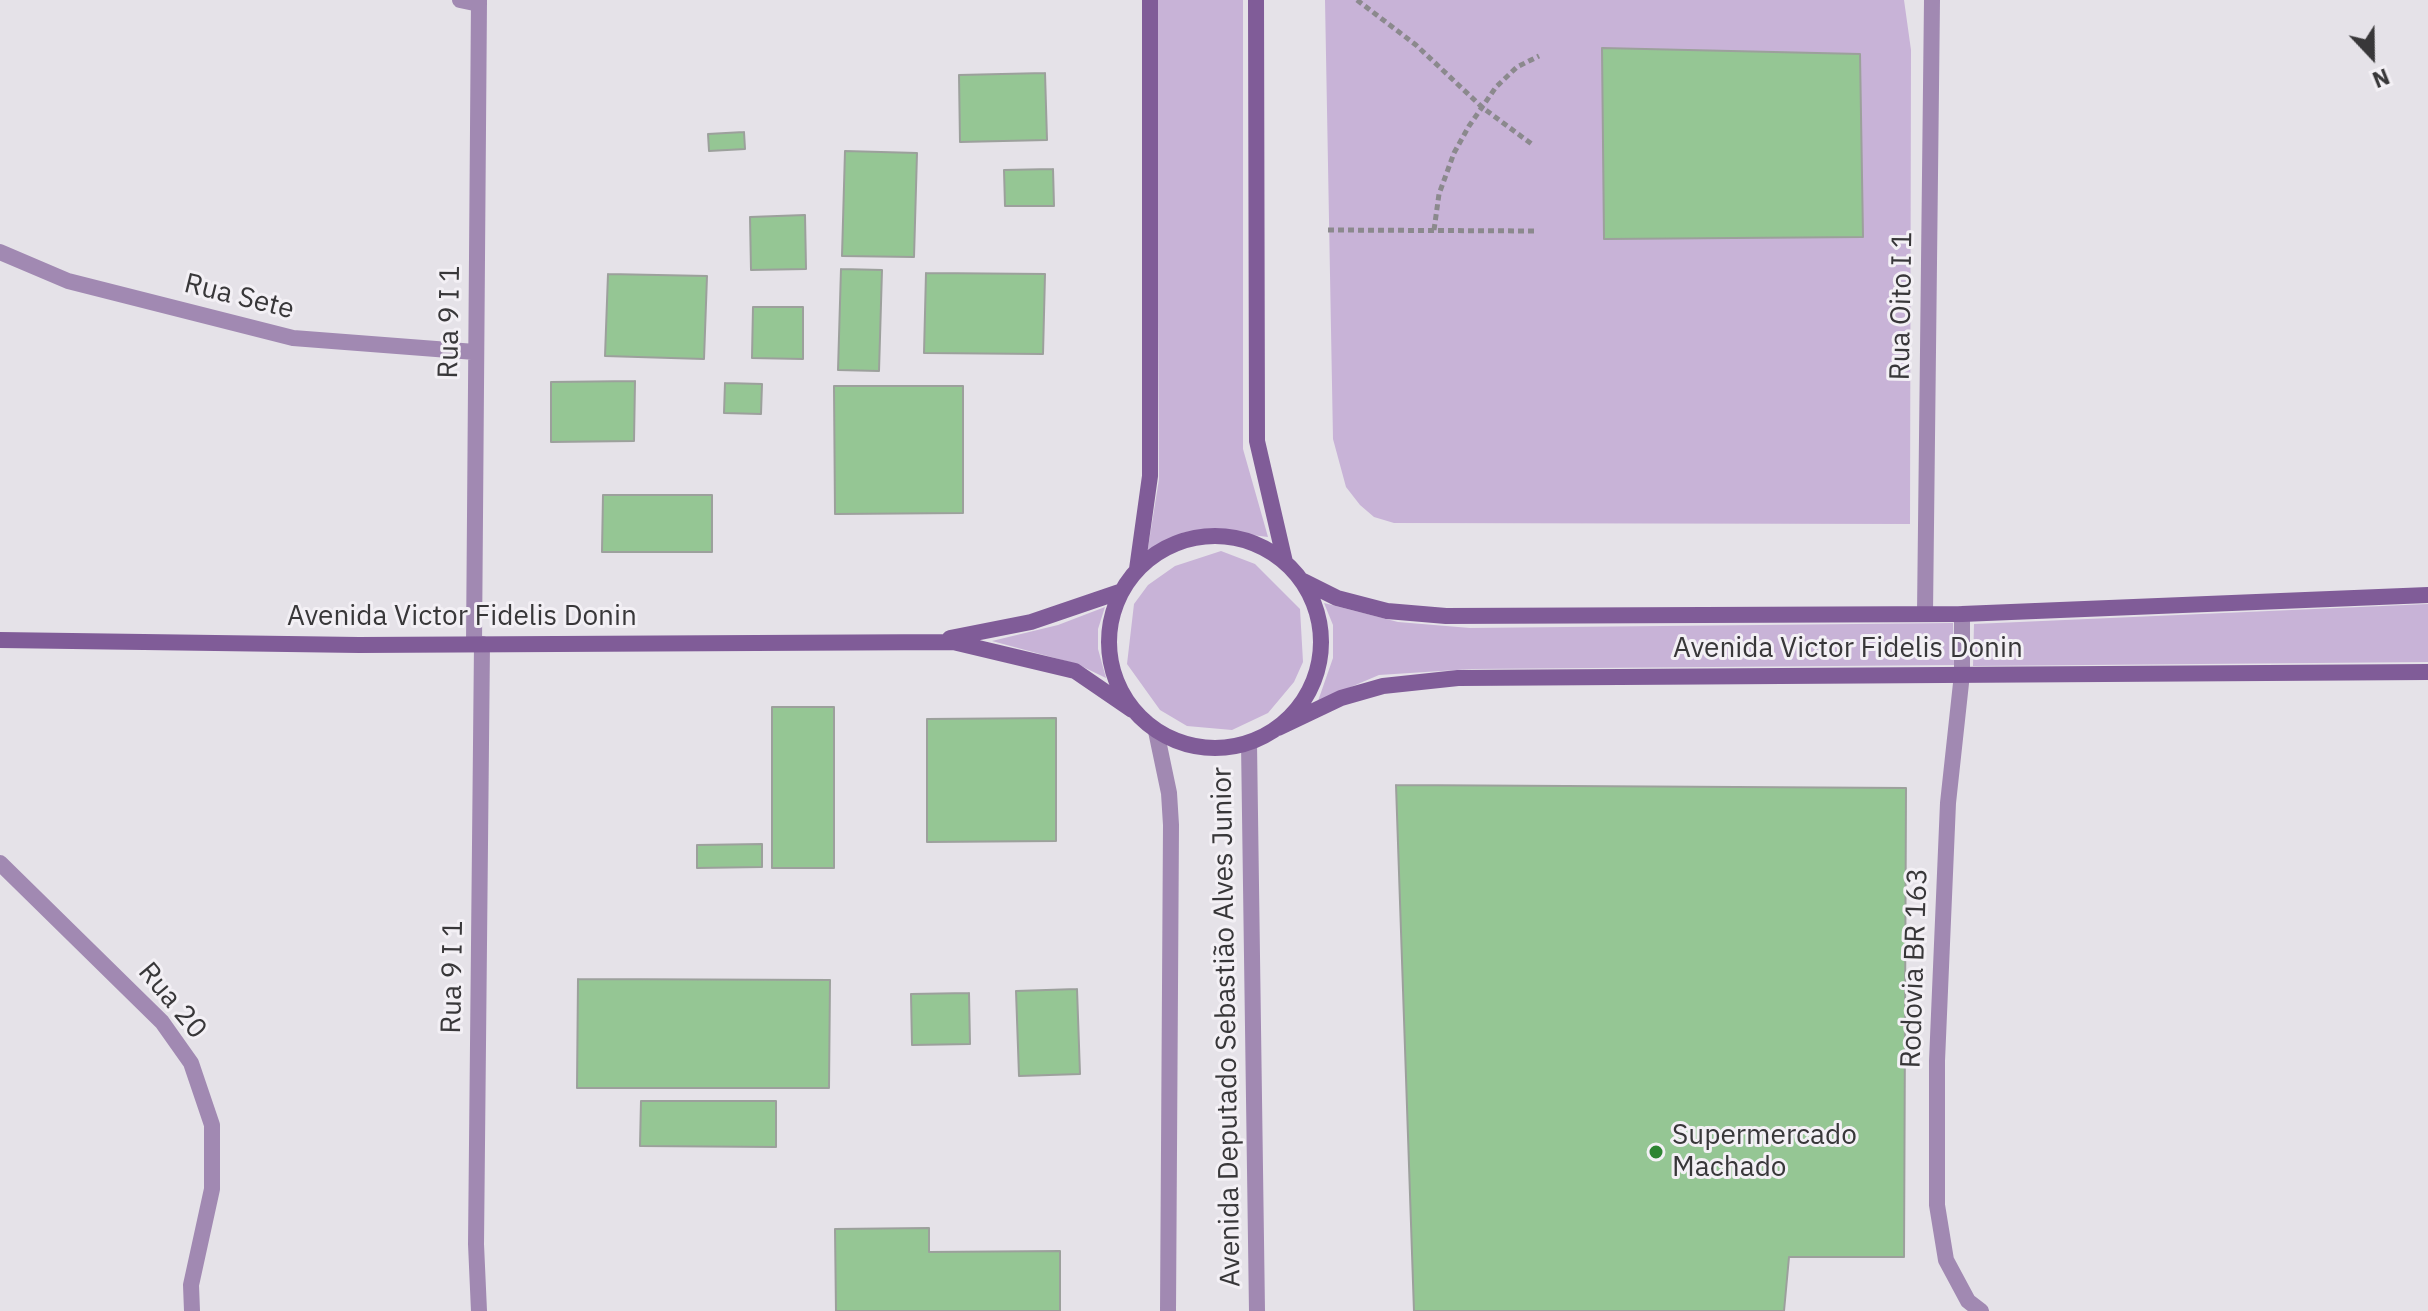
<!DOCTYPE html>
<html>
<head>
<meta charset="utf-8">
<style>
  body { margin:0 }
  #map { position:relative; width:2428px; height:1311px; overflow:hidden; background:#e5e2e8; font-family:"IBM Plex Sans",sans-serif }
  canvas { display:block }
  .north { position:absolute; left:2332px; top:16px; width:80px; height:80px; -webkit-text-stroke:6px #f3f0f5; paint-order:stroke; rotate:158deg; font-size:22px; font-weight:700; line-height:32px; text-align:center; color:#383739 }
  .north::after { content:''; display:block; margin:auto; width:28px; height:36px; background:#383739; clip-path:polygon(50% 0,100% 100%,50% 72%,0 100%) }
</style>
</head>
<body>
<div id="map">
<canvas width="2428" height="1311"></canvas>
<div class="north">N</div>
</div>
<script>
const g = document.querySelector('canvas').getContext('2d');
g.lineJoin = 'round';
function paint(path, color) { g.fillStyle = color; g.fill(path, 'evenodd'); }
const toPath = rows => new Path2D(rows.map(r => 'M' + r).join(''));
function strokePath(path, color, width, dash) { g.strokeStyle = color; g.lineWidth = width; g.lineCap = dash ? 'butt' : 'round'; g.setLineDash(dash || []); g.stroke(path); }
function write(font, color, halo, rows, align = 'center') {
  g.font = font + ' "IBM Plex Sans",sans-serif'; g.lineWidth = 6; g.setLineDash([]); g.textBaseline = 'middle'; g.strokeStyle = halo; g.fillStyle = color; for (const [text, x, y, turn = 0] of rows) {
    g.save(); g.translate(x, y); g.rotate((+turn || 0) * Math.PI / 180); g.textAlign = isNaN(turn) ? turn : align; if (halo) g.strokeText(text, 0, 0); g.fillText(text, 0, 0); g.restore();
  }
}
const green = toPath([
  [1156,0,1243,0,1243,449,1268,537,1205,529,1181,533,1147,554,1159,479],
  [1325,0,1904,0,1911,50,1910,524,1394,523,1374,517,1360,505,1346,487,1333,439],
  [1221,551,1255,564,1300,609,1303,662,1294,682,1268,713,1232,730,1187,726,1160,710,1127,664,1134,604,1148,585,1175,566],
  [1324,603,1398,622,1470,628,1953,623,1954,665,1472,669,1379,675,1318,701,1333,658,1333,625],
  [2428,604,2428,662,1973,666,1974,624],
  [1105,607,1098,629,1098,649,1106,678,1077,664,992,641,1058,625]
]);
const building = toPath([
  [1602,48,1860,54,1863,237,1604,239,1602,48],
  [1045,73,1047,140,960,142,959,75,1045,73],
  [744,132,745,149,709,151,708,134,744,132],
  [845,151,917,153,914,257,842,256,845,151],
  [1053,169,1054,206,1005,206,1004,170,1053,169],
  [805,215,806,269,751,270,750,217,805,215],
  [841,269,882,270,879,371,838,370,841,269],
  [926,273,1045,274,1043,354,924,353,926,273],
  [608,274,707,276,704,359,605,356,608,274],
  [753,307,803,307,803,359,752,358,753,307],
  [635,381,634,441,551,442,551,382,635,381],
  [725,383,762,384,761,414,724,413,725,383],
  [834,386,963,386,963,513,835,514,834,386],
  [603,495,712,495,712,552,602,552,603,495],
  [772,707,834,707,834,868,772,868,772,707],
  [1056,718,1056,841,927,842,927,719,1056,718],
  [1396,785,1906,788,1904,1257,1789,1257,1784,1311,1414,1311,1396,785],
  [762,844,762,867,697,868,697,845,762,844],
  [578,979,830,980,829,1088,577,1088,578,979],
  [1077,989,1080,1074,1019,1076,1016,991,1077,989],
  [969,993,970,1044,912,1045,911,994,969,993],
  [641,1101,776,1101,776,1147,640,1146,641,1101],
  [929,1228,929,1252,1060,1251,1060,1311,836,1311,835,1229,929,1228]
]);
const path = toPath([
  [1357,0,1416,45,1483,108,1533,145],
  [1328,230,1538,231],
  [1434,230,1439,194,1454,153,1469,126,1496,87,1517,67,1539,56]
]);
const street = toPath([
  [460,0,479,4],
  [0,252,68,281,293,338,475,352],
  [1925,613,1932,0],
  [1962,614,1962,674,1948,803,1937,1061,1937,1205,1946,1260,1968,1301,1981,1311],
  [474,644,479,0],
  [1156,731,1169,793,1171,825,1168,1311],
  [1249,743,1257,1311],
  [0,863,162,1022,191,1063,212,1125,212,1189,191,1285,192,1311],
  [479,1311,476,1244,482,644]
]);
const secondary = toPath([
  [1256,0,1257,441,1285,562],
  '1109 642a106 106 0 1 1 212 0a106 106 0 1 1-212 0Z',
  [1137,569,1150,476,1150,0],
  [1303,581,1337,598,1387,611,1446,616,1962,614,2428,595],
  [950,638,1031,622,1122,591],
  [0,640,359,645,953,642,1075,671,1132,710],
  [1278,728,1341,698,1383,686,1458,678,2428,672]
]);
const markers = [
  [1656,1152,8,"#2d8432"]
];
const streetNames = [
  ["Rua Sete",239,297,14],
  ["Rua Oito I 1",1902,306,-89],
  ["Rua 9 I 1",450,322,-89],
  ["Avenida Victor Fidelis Donin",462,617],
  ["Avenida Victor Fidelis Donin",1848,649],
  ["Rodovia BR 163",1915,968,-88],
  ["Rua 9 I 1",453,977,-89],
  ["Rua 20",172,1001,50],
  ["Avenida Deputado Sebastião Alves Junior",1227,1027,-91]
];
const poiNames = [
  ["Supermercado",1672,1136],
  ["Machado",1672,1168]
];
paint(green, '#c8b3d7');
paint(building, '#95c694');
strokePath(building, '#9ca09c', 2);
strokePath(path, '#8b898d', 5, [6, 4]);
strokePath(street, '#a189b2', 16);
strokePath(secondary, '#805c98', 16);
for (const [x, y, r, color] of markers) { const dot = new Path2D(); dot.arc(x, y, r, 0, 2 * Math.PI); g.fillStyle = color; g.fill(dot); strokePath(dot, '#f3f0f5', 3); }
write('28px', '#383739', '#f3f0f5', streetNames);
write('28px', '#383739', '#f3f0f5', poiNames, 'left');
</script>
</body>
</html>
